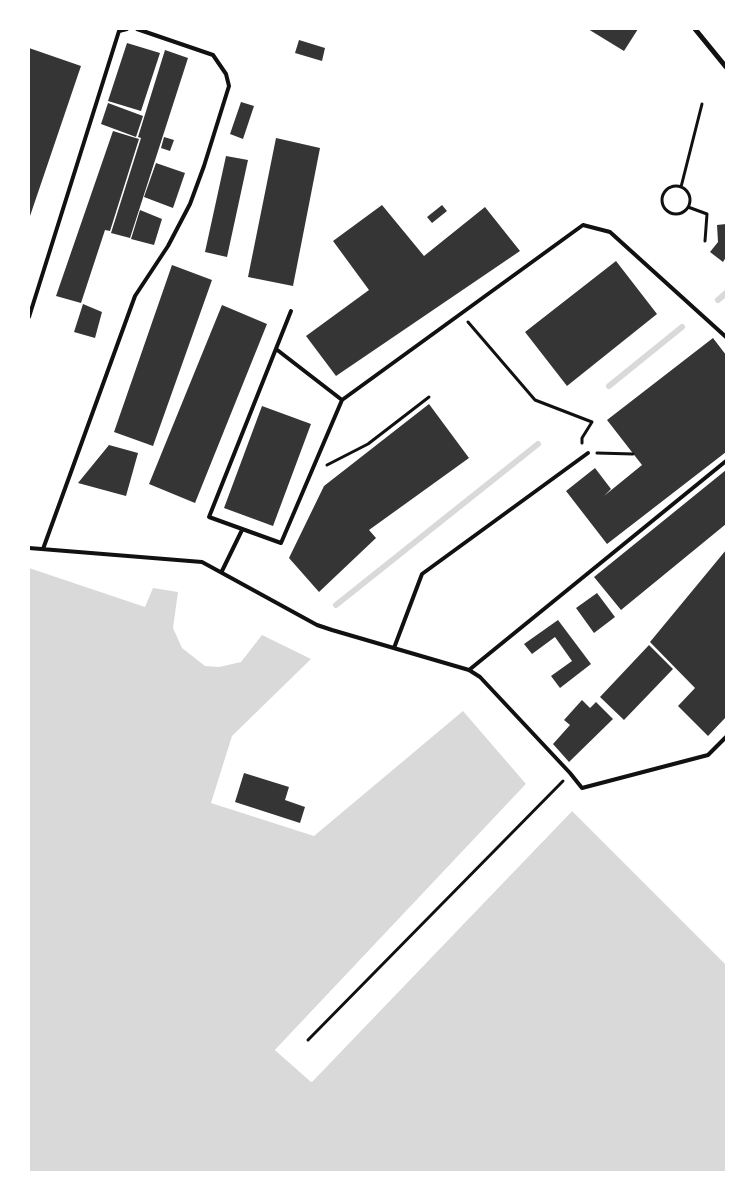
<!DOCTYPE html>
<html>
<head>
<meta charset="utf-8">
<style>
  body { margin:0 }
  #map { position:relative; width:755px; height:1201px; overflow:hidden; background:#fff; font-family:Mulish,sans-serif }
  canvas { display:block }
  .frame { position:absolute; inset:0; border:30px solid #fff; pointer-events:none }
</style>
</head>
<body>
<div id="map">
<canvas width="755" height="1201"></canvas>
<div class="frame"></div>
</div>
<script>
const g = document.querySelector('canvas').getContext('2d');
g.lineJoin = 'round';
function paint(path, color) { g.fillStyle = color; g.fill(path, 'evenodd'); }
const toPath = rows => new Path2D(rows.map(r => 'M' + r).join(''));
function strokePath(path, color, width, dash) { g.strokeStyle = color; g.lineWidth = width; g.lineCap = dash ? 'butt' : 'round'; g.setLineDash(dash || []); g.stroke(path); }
const water = toPath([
  [29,568,145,607,153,588,178,592,173,628,182,648,205,666,219,667,241,662,262,635,311,659,232,736,211,803,314,836,463,711,526,784,275,1050,312,1082,572,811,726,965,726,1172,29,1172]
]);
const pier = toPath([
  [526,784,528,786,421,901,279,1050,311,1079,570,810,572,811,311,1082,275,1050]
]);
const stream = toPath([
  [718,300,726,293],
  [609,386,682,327],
  [336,605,538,444]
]);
const building = toPath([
  [588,29,638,29,624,51],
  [299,40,325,48,322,61,295,53],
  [127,43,160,53,141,111,108,101],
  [29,48,81,66,29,219],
  [165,50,188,58,130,238,111,233,141,138,138,137],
  [241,102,254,106,243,139,230,134],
  [108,103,143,116,136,137,101,124],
  [113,131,139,139,110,231,105,230,81,303,56,296],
  [164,137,174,140,170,151,161,148],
  [276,138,320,148,293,286,248,277],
  [226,156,248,160,227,257,205,252],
  [156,163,185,173,173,208,144,197],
  [382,205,424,256,485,207,520,251,336,376,306,336,369,290,333,241],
  [442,205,447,211,432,223,427,217],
  [140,210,162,219,154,245,131,239],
  [726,224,726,257,723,262,710,252,718,242,717,225],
  [616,261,657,314,567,386,525,332],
  [172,265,212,280,153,446,114,432],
  [83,304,102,312,95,338,74,332],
  [222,305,267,324,195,503,149,484],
  [713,338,726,355,726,452,607,544,566,491,595,468,611,489,604,496,642,465,607,420],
  [429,404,469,458,369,530,376,538,319,592,289,558,324,486],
  [262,406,311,424,273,526,224,508],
  [109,445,138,453,126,496,78,483],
  [726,470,726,524,621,610,594,577],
  [726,550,726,717,708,736,678,706,695,688,650,642],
  [597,593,615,617,594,633,576,608],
  [558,620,591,664,560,688,551,676,572,661,555,637,532,654,524,644],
  [649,645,673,669,624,720,600,697],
  [582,700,590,708,596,702,613,719,569,762,553,744,570,725,564,720],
  [244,773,289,787,285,800,305,807,300,823,235,802]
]);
const path = toPath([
  '662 200a14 14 0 1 1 28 0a14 14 0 1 1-28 0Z',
  [681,187,702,104],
  [688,207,707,214,705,241],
  [468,322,535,400,592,422,582,438,582,443],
  [597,453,633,454],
  [327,465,368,444,429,397],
  [308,1040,563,781]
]);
const service = toPath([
  [291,311,209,517,281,543,342,400,583,225,610,232,726,337],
  [29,317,119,31,127,29],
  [276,349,342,400],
  [29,548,202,562,317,625,332,630,469,670,480,677,570,773,582,788,708,755,726,737],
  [43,549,135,296,168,246,190,204,204,166,229,86,226,74,213,55,137,29],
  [222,571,242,530],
  [394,648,422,574,588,453],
  [469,670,726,461]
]);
const minor = toPath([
  [695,29,726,67]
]);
paint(water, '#d9d9d9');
paint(pier, '#fff');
strokePath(stream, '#d9d9d9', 6);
paint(building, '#353535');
strokePath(path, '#111', 3);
strokePath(service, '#111', 4);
strokePath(minor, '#111', 5);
</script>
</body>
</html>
